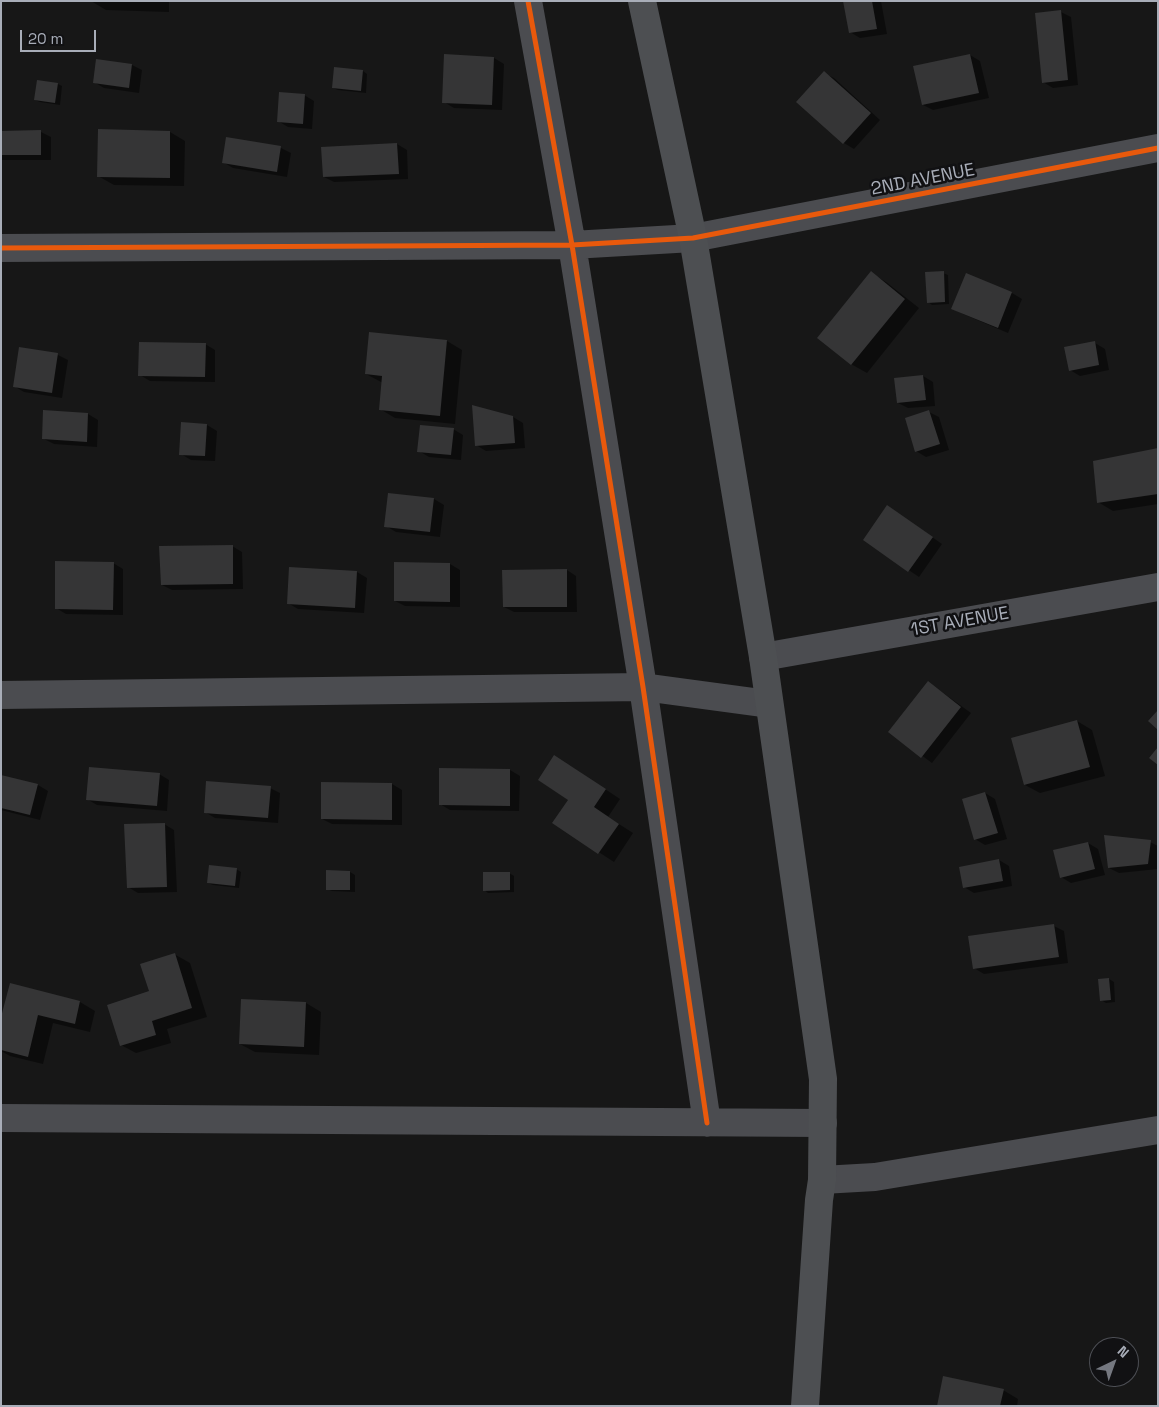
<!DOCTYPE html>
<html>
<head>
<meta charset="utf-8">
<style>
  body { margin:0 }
  #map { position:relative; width:1159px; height:1407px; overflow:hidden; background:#171717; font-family:"Space Grotesk",sans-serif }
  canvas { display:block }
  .frame { position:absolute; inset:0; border:2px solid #a8adb8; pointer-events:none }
  .north { position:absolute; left:1089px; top:1337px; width:50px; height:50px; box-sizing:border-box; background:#111113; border:1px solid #4d4f55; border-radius:50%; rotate:42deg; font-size:14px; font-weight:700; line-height:20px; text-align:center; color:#a8adb8 }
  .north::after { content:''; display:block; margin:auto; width:18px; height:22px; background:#757880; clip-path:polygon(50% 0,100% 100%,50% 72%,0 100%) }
  .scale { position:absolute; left:20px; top:30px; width:76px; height:22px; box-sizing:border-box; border:2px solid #a8adb8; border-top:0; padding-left:6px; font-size:15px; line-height:18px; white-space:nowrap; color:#a8adb8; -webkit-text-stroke:4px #111113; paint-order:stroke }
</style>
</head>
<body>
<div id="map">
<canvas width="1159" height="1407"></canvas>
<div class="frame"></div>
<div class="north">N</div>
<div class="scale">20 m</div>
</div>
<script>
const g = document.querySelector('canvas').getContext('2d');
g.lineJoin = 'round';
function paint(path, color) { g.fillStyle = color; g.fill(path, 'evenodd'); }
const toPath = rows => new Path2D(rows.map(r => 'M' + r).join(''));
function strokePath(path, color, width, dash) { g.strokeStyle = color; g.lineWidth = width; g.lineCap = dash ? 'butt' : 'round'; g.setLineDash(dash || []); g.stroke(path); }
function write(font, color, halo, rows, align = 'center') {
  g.font = font + ' "Space Grotesk",sans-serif'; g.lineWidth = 5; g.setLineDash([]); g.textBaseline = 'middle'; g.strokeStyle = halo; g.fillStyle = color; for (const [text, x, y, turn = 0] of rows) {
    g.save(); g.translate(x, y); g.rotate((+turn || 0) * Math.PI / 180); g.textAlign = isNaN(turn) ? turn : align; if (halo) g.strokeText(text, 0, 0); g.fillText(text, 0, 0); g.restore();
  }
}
const shadow = toPath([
  [91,1,169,1,169,12,106,10],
  [844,1,881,1,887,34,860,38,850,32],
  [1061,12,1071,17,1078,85,1053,88,1043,82],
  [970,55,980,61,989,98,933,110,923,105],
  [494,58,504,64,502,110,454,108,444,102],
  [97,60,132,65,142,70,139,93,104,88,94,82],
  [363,71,367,74,366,93,338,90,333,88],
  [824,73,834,78,880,120,854,149,844,143],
  [58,84,62,86,60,105,40,102,35,100],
  [304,95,314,101,312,129,288,127,278,121],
  [99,131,170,132,185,141,184,186,114,185,98,176],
  [1,132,41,132,51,137,51,160,1,160],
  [397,144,407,150,408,179,334,182,324,177],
  [281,148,291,153,287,177,233,168,223,162],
  [871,273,886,282,919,308,867,373,851,364,819,338],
  [943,273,948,275,949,304,932,305,928,302],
  [966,275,1012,293,1022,299,1008,333,963,314,953,309],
  [370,333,447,341,462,350,455,424,395,418,380,409,383,383,366,374],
  [1095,343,1105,349,1109,370,1080,376,1070,370],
  [205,344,215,350,215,382,150,381,140,375],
  [58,355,68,360,62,398,24,392,14,386],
  [923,376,933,382,935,406,908,408,898,403],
  [929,412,939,417,949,450,926,457,916,451],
  [88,414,98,420,97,447,54,444,44,439],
  [513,417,523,423,525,448,486,451,476,445],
  [207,425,217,431,215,461,191,460,181,454],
  [453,429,463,435,461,460,429,457,419,451],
  [1158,449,1158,504,1113,511,1098,502],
  [389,494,434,499,444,505,440,537,396,532,386,526],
  [887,506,942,544,919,577,864,540],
  [232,546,242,552,243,589,172,590,162,585],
  [113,563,123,569,123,615,66,614,56,608],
  [395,563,450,564,460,570,460,607,405,606,395,601],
  [567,570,576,576,577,612,514,612,504,607],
  [357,572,367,578,364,613,298,609,288,603],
  [928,682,971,713,932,763,890,732],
  [1077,721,1092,730,1105,776,1040,793,1025,785,1013,739],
  [569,765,620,799,608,817,633,833,614,862,554,823,569,799],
  [510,770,520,776,519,811,450,810,440,804],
  [159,774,169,780,167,811,97,805,87,799],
  [1,776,38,785,48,791,40,820,1,810],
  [392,784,402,790,402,825,332,824,322,819],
  [270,788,280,793,278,823,215,818,205,812],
  [985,793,995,799,1007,839,985,845,975,839],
  [164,824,174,830,177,892,138,893,128,887],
  [1150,842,1158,846,1158,869,1119,873,1109,868],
  [1088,843,1098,849,1105,875,1071,883,1061,877],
  [999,860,1009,866,1012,886,974,893,964,887],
  [236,869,241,872,239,888,213,885,208,883],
  [327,872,350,872,355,875,355,892,332,891,327,889],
  [509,873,514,876,514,892,488,893,484,890],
  [1054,926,1064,931,1068,963,984,974,974,968],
  [174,954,190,963,207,1017,167,1029,171,1043,136,1053,121,1045],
  [1109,979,1114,982,1115,1002,1106,1003,1101,1000],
  [11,984,80,1002,95,1011,90,1032,53,1023,43,1064,10,1056,1,1051,1,1022],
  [306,1003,321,1012,319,1055,255,1052,240,1044],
  [1003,1390,1018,1399,1017,1406,939,1406]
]);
const building = toPath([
  [843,1,872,1,877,29,849,33],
  [1061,10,1068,80,1042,83,1035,13],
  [444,54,494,57,492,105,442,103],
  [970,54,979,93,922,105,913,66],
  [96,59,132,64,129,88,93,83],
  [334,67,363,70,361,91,332,88],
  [824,71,871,113,843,144,796,102],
  [37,80,58,83,55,103,34,100],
  [279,92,305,94,303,124,277,122],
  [98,129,170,131,170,178,97,177],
  [41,130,41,155,1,155,1,131],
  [226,137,281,146,277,172,222,163],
  [397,143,399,174,323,177,321,147],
  [871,271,905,299,851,365,817,338],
  [944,271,945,302,927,303,925,272],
  [966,273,1012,292,998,328,951,309],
  [369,332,447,340,440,416,379,410,382,376,365,374],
  [1095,341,1099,365,1069,371,1064,347],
  [139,342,206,343,205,377,138,376],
  [19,347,58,353,52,393,13,387],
  [923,375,926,400,897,403,894,378],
  [472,405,513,416,515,443,475,446],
  [43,410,88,413,87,442,42,439],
  [929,410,940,444,915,452,905,418],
  [181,422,207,424,205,456,179,455],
  [420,425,454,428,451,455,417,452],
  [1158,448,1158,494,1097,503,1093,461],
  [388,493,434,498,430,532,384,527],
  [887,505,933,537,908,572,863,540],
  [233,545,233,584,161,585,159,546],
  [55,561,114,562,113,610,55,609],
  [394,562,450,563,450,602,394,601],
  [289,567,357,571,355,608,287,604],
  [567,569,567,607,503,607,502,570],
  [928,681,961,707,921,758,888,732],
  [1158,710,1158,730,1148,721],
  [1077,720,1090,767,1024,785,1011,738],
  [1158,747,1158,765,1149,758],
  [554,755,606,789,594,807,619,824,598,854,552,823,568,800,538,780],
  [89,767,160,773,157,806,86,800],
  [439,768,510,769,510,806,439,805],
  [1,775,38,784,30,815,1,808],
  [206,781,271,786,268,818,204,813],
  [321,782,392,783,392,820,321,819],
  [985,792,998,833,974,840,962,799],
  [165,823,167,887,127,888,124,824],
  [1104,835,1151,840,1148,864,1108,868],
  [1088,842,1095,869,1060,878,1053,850],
  [999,859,1003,881,963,888,959,867],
  [209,865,237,868,235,886,207,883],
  [326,870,350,871,350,890,326,890],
  [483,872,510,872,510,890,483,891],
  [1054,924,1059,957,973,969,968,936],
  [175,953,192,1008,152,1021,156,1035,120,1046,107,1005,149,991,140,964],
  [1109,978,1111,1000,1100,1001,1098,979],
  [10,983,80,1001,75,1024,38,1015,28,1057,1,1050,1,1017],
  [241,999,306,1002,304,1047,239,1044],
  [943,1376,1004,1389,1000,1406,937,1406]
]);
const minor = toPath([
  [528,1,572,245,643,687,707,1123],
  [1,248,572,245,693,238,1158,148],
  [763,657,1158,587],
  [1,695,643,687,769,704],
  [1,1118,823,1123],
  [822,1180,875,1177,1158,1130]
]);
const major = toPath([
  [642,1,693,238,763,657,823,1079,822,1180,819,1200,805,1406]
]);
const cycleway = toPath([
  [528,1,572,245,643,687,707,1123],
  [1,248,572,245,693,238,1158,148]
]);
const streetNames = [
  ["2ND AVENUE",923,180,-11],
  ["1ST AVENUE",960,622,-10]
];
paint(shadow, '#0007');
paint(building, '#353536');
strokePath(minor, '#4b4c50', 28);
strokePath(major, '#4d4f52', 28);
strokePath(cycleway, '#e8590c', 5);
write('18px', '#a8adb8', '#111113', streetNames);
</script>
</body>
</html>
